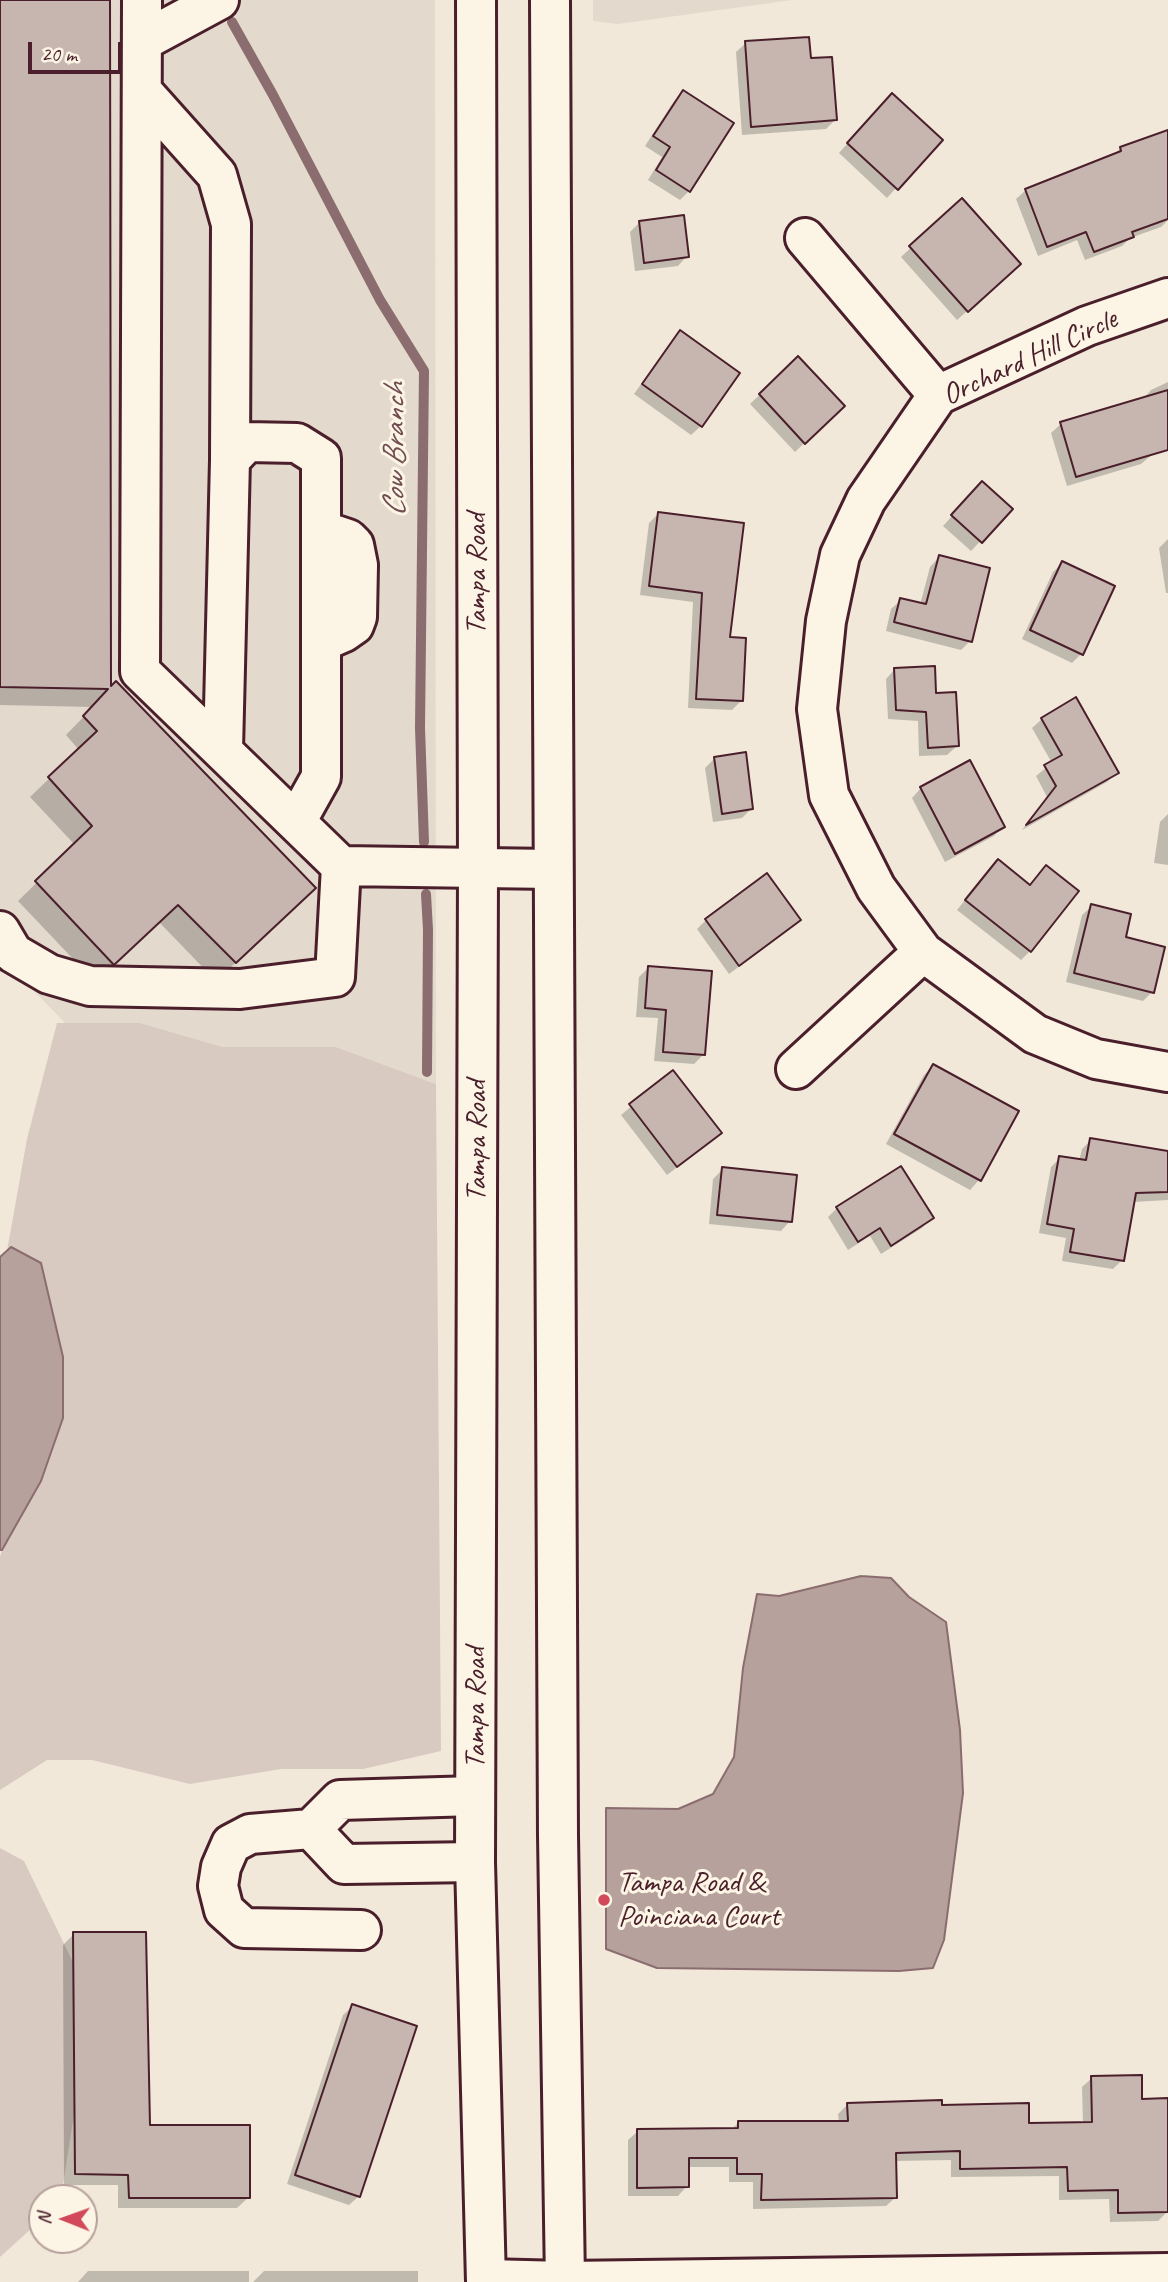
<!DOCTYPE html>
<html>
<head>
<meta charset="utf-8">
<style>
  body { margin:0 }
  #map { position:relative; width:1168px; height:2282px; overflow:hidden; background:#f1e8da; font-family:Caveat,sans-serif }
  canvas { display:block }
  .north { position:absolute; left:28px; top:2184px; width:70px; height:70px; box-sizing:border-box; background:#fcf5e5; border:2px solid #b59f9b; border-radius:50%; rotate:271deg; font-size:19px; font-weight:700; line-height:28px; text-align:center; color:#4a1f2b }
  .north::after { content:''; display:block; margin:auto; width:24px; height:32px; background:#d1495b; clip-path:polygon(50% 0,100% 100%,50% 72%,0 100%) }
  .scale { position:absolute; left:28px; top:42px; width:94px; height:32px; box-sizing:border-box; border:4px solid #4a1f2b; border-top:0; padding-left:9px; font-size:21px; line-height:24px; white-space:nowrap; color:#4a1f2b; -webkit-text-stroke:5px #fcf5e5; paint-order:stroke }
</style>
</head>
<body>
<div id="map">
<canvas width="1168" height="2282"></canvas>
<div class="north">N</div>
<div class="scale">20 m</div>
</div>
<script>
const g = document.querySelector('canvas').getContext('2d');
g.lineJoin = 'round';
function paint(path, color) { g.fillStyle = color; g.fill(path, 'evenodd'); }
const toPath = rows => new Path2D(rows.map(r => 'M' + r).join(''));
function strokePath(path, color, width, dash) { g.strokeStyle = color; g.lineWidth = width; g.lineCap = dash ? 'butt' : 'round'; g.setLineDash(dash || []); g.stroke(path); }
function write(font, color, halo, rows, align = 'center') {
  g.font = font + ' Caveat,sans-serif'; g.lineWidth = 6; g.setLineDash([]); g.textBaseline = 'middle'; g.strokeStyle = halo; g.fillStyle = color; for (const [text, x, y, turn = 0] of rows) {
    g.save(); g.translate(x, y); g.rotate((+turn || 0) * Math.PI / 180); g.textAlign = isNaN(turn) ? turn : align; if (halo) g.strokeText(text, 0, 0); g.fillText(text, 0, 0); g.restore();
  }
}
const built = toPath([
  [0,0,435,0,436,1084,336,1047,223,1047,140,1023,65,1023,0,956],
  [593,0,792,0,618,24,593,21]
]);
const green = toPath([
  [57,1023,140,1023,223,1047,336,1047,436,1084,441,1751,363,1769,281,1769,190,1784,92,1760,47,1760,0,1790,0,1557,2,1550,11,1248,7,1251,27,1139],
  [0,1848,24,1861,84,1985,76,2102,61,2198,42,2198,42,2219,0,2257]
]);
const water = toPath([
  [11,1247,41,1263,63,1357,63,1418,41,1481,2,1550,0,1550,0,1257,11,1247],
  [861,1576,891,1578,909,1597,946,1622,960,1730,963,1793,944,1940,933,1968,899,1971,657,1968,606,1949,606,1808,678,1809,713,1794,734,1757,743,1668,757,1594,779,1596,861,1576]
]);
const shadow = toPath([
  [0,0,108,0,109,690,295,907,216,981,159,922,95,982,18,901,75,845,30,797,79,750,66,735,93,707,0,705],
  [746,43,809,60,835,120,826,129,742,135,736,52],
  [683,92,689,191,680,200,648,180,662,157,645,146,674,101],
  [882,105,896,188,887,198,839,153],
  [1168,132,1168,220,1161,227,1130,238,1122,246,1085,260,1077,240,1038,256,1016,199,1026,190,1112,157,1121,148],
  [962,200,1010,273,957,320,901,257],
  [640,222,687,256,678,266,635,271,630,232],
  [680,333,737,374,701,426,691,435,634,394,671,342],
  [798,358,843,406,795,452,750,404],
  [1168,382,1168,441,1141,464,1067,486,1051,433,1061,424,1142,400,1151,390],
  [973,493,1011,509,971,551,943,526],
  [658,514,728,639,741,701,732,710,688,708,693,602,640,595,649,523],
  [1168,539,1168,593,1166,593,1159,548],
  [939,557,970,641,961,650,886,631,891,609,901,600,920,605,930,567],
  [1062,563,1081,654,1072,663,1022,639,1053,572],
  [895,669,934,695,957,746,947,755,919,756,918,721,888,719,886,679],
  [1042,719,1116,773,1107,782,1022,830,1047,797,1036,776,1052,763,1032,728],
  [715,758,751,809,742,818,713,822,705,768],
  [921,788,1003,826,994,836,945,862,912,798],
  [1168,814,1168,865,1154,863,1160,822],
  [988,871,1029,887,1030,951,1021,960,957,910],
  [1092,906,1123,938,1152,992,1143,1001,1066,982,1082,915],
  [706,920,799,920,790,929,729,974,697,929],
  [648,968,704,1054,694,1064,654,1061,658,1018,636,1017,639,977],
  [933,1066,1017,1112,979,1180,970,1190,886,1144,924,1075],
  [673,1072,710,1142,667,1175,621,1115],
  [1091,1140,1168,1151,1168,1200,1133,1202,1122,1260,1113,1269,1062,1261,1066,1238,1039,1233,1051,1167,1060,1158,1079,1161,1082,1149],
  [723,1169,790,1221,781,1231,709,1224,713,1179],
  [837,1208,931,1218,922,1228,881,1254,870,1236,848,1250,828,1217],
  [74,1934,148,2126,249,2197,237,2208,118,2208,118,2185,64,2185,63,1945],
  [353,2006,359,2196,349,2205,287,2184,343,2015],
  [1092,2078,1140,2100,1168,2104,1167,2212,1158,2221,1110,2222,1109,2199,1059,2200,1059,2176,951,2177,951,2160,895,2161,896,2197,886,2206,753,2209,753,2182,729,2182,729,2167,687,2167,687,2186,678,2196,628,2196,628,2140,638,2131,731,2130,738,2123,839,2123,838,2114,848,2104,940,2106,1027,2124,1083,2124,1082,2087],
  [88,2271,249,2271,249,2282,78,2282],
  [264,2271,418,2271,418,2282,253,2282]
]);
const stream = toPath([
  [232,22,273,95,380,300,424,371,420,728,424,842],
  [426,894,428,930,427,1072]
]);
const building = toPath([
  [0,0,110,0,111,686,116,681,316,888,236,963,178,905,114,965,35,881,92,826,48,777,97,731,83,716,108,689,0,687,0,0],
  [809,37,811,58,832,57,837,120,751,127,745,41,809,37],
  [683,90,734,123,690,192,656,170,670,147,653,136,683,90],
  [892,93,943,140,898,190,847,143,892,93],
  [1168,130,1168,219,1132,232,1134,237,1094,252,1086,232,1047,247,1025,189,1121,151,1120,147,1168,130],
  [962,198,1021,264,968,312,909,246,962,198],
  [684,215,689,257,644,263,639,221,684,215],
  [680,330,740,373,702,427,642,384,680,330],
  [798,356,845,406,805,444,759,394,798,356],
  [1168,390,1168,450,1076,477,1060,422,1168,390],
  [982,481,1013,509,982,543,951,515,982,481],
  [658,512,744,523,730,637,746,638,743,701,696,699,702,593,649,586,658,512],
  [939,555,990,568,972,642,894,622,900,598,926,604,939,555],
  [1062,561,1115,586,1083,655,1030,630,1062,561],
  [935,666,936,693,956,692,959,746,928,748,926,712,896,710,894,668,935,666],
  [1076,697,1119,773,1026,825,1056,786,1044,765,1062,755,1041,718,1076,697],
  [746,752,753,809,722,814,714,757,746,752],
  [970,760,1005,827,955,854,920,787,970,760],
  [998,859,1030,885,1046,865,1079,891,1031,952,965,900,998,859],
  [767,873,801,920,739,966,705,919,767,873],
  [1091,904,1131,914,1126,937,1165,947,1154,993,1074,973,1091,904],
  [648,966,712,971,705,1055,663,1052,666,1010,645,1008,648,966],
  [933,1064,1019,1111,981,1181,894,1134,933,1064],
  [673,1070,722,1133,677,1167,629,1104,673,1070],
  [1090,1138,1168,1151,1168,1192,1136,1193,1124,1261,1070,1252,1074,1229,1047,1224,1059,1156,1086,1160,1090,1138],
  [901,1166,934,1218,891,1246,880,1228,858,1242,836,1207,901,1166],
  [722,1167,797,1175,792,1222,717,1215,722,1167],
  [73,1932,146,1932,150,2125,250,2125,250,2198,129,2198,128,2175,75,2174,73,1932],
  [352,2004,417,2026,360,2197,295,2175,352,2004],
  [1142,2075,1142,2099,1168,2098,1168,2212,1118,2213,1118,2190,1068,2191,1067,2167,960,2169,960,2151,896,2153,897,2198,761,2200,762,2174,737,2174,737,2158,689,2158,689,2187,637,2188,637,2129,738,2128,738,2121,848,2121,847,2103,942,2100,942,2105,1029,2103,1029,2123,1092,2122,1091,2076,1142,2075]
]);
const minor = toPath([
  [142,0,140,671,341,866,553,869],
  [143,41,219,0],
  [142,91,217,175,231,224,230,460],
  [805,238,938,395],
  [1168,298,1087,326,938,395,866,500,840,555,826,621,817,709,829,795,876,888,923,952,1035,1034,1096,1059,1168,1072],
  [321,530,348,539,354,545,358,565,357,617,354,625,344,632,321,642],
  [223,750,230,460,247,442,297,443,321,458,321,777,296,822],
  [0,931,13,953,49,974,90,986,240,989,335,977,341,866],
  [796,1069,923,952],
  [311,1829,344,1864,475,1862],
  [361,1930,244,1928,224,1910,218,1886,221,1867,231,1844,250,1834,311,1829,340,1800,475,1796],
  [486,2279,565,2281,1168,2273]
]);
const major = toPath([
  [476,0,478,870,475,1862,486,2282],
  [550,0,558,1835,565,2282]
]);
const markers = [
  [604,1900,7,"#d1495b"]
];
const streetNames = [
  ["Orchard Hill Circle",1030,358,-25],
  ["Tampa Road",477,574,-90],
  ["Tampa Road",477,1141,-90],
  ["Tampa Road",476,1708,-90]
];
const poiNames = [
  ["Tampa Road &",618,1883],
  ["Poinciana Court",618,1917]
];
const waterNames = [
  ["Cow Branch",396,450,-90]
];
paint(built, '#e4d9cd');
paint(green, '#d8cac0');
paint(water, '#b6a19c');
strokePath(water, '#8b6d6f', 2);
paint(shadow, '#0003');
strokePath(stream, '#8b6d6f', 10);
paint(building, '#c7b6af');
strokePath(building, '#4a1f2b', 2);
strokePath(minor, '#4a1f2b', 44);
strokePath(major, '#4a1f2b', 44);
strokePath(minor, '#fcf5e5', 38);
strokePath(major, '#fcf5e5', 38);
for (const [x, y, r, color] of markers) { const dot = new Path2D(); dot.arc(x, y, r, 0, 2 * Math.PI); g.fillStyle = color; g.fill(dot); strokePath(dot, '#fcf5e5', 2.5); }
write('30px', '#4a1f2b', '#fcf5e5', streetNames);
write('30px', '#4a1f2b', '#fcf5e5', poiNames, 'left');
write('italic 32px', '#704c53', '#fcf5e5', waterNames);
</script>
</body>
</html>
